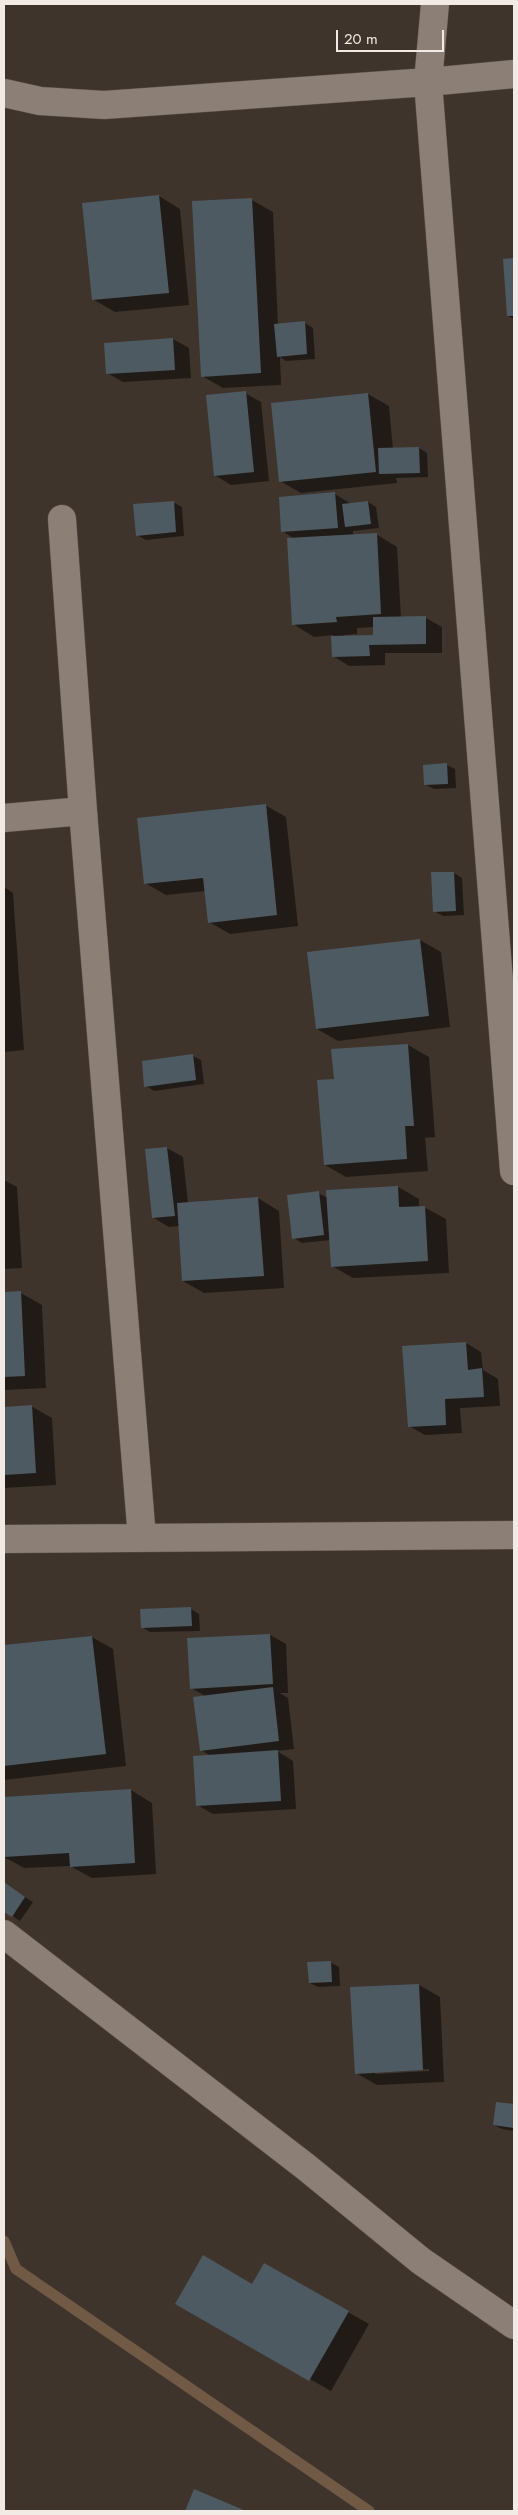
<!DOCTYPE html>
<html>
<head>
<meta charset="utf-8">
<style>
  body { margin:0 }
  #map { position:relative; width:518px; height:2515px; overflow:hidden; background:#3e342c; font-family:Jost,sans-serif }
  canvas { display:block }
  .frame { position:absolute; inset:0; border:5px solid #f1eae5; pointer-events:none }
  .scale { position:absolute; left:336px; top:30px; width:108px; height:22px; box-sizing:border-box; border:2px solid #f1eae5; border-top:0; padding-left:6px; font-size:15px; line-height:18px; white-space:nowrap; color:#f1eae5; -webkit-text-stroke:4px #3e342c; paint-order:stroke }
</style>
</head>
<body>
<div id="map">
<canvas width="518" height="2515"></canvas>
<div class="frame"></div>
<div class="scale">20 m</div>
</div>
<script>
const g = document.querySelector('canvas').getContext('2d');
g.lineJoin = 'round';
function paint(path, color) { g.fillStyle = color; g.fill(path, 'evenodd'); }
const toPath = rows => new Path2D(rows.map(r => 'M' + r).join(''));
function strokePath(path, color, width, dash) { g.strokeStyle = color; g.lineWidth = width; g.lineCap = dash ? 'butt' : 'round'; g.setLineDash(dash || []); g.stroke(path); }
const shadow = toPath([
  [159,196,180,209,189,305,115,312,94,300],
  [252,200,273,212,278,325,305,323,313,328,315,359,286,361,280,357,281,385,223,388,202,376],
  [514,259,514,319,508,316,504,260],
  [173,339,189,348,191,378,123,382,107,373],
  [245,393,261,402,269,481,231,485,216,476],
  [368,394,389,406,393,449,419,448,427,453,428,477,396,478,397,483,301,493,280,481],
  [335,494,351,504,368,502,376,507,379,528,353,531,353,536,376,534,397,547,401,618,426,618,442,627,442,653,385,653,385,665,349,666,333,656,333,635,314,637,293,624,295,539,282,531],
  [374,627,374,637,344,637,344,635,357,634,357,628],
  [173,502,182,507,184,536,146,540,137,535],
  [447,765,455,769,456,788,434,789,426,785],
  [265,805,286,817,298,926,230,934,209,922,206,891,166,895,145,883],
  [454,873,462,878,464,915,443,916,434,911],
  [4,887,13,893,24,1050,4,1052],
  [420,940,441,952,450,1027,338,1041,317,1029],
  [408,1045,429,1057,435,1137,425,1138,428,1171,346,1177,325,1165,335,1080],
  [193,1056,201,1060,204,1084,154,1091,146,1086],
  [167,1148,183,1157,188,1203,258,1198,279,1211,284,1288,204,1293,183,1281,180,1226,169,1227,154,1218],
  [4,1180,17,1187,22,1268,4,1269],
  [398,1187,419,1199,419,1207,424,1207,446,1219,449,1273,353,1278,332,1266,331,1240,302,1243,294,1238,318,1193,328,1198],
  [4,1293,21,1293,42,1305,46,1388,4,1390],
  [466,1343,481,1352,483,1370,498,1379,500,1406,460,1408,462,1433,425,1435,409,1426],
  [31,1406,52,1418,56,1485,4,1488,4,1408],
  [191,1609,199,1614,200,1631,150,1632,142,1627],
  [270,1635,286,1644,288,1693,280,1693,288,1698,294,1749,277,1751,293,1761,296,1809,213,1814,197,1805,211,1756,201,1750,207,1697,191,1688,189,1639],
  [92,1637,113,1649,126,1766,4,1780,4,1647],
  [131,1790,152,1803,156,1874,92,1878,70,1866,24,1868,4,1857,4,1798],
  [4,1884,33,1902,20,1921,4,1910],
  [330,1962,339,1967,340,1986,318,1987,310,1983],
  [419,1985,440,1997,444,2082,377,2085,356,2073],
  [429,2069,429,2071,375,2074,375,2072],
  [497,2103,514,2106,514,2131,502,2129,494,2125],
  [264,2264,369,2324,331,2391,177,2304,253,2286],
  [195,2491,243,2511,187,2511]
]);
const stream = toPath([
  [4,2241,16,2269,369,2511]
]);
const building = toPath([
  [159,195,169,293,92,300,82,203],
  [252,198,261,373,201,377,192,201],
  [514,258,514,316,507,316,503,259],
  [305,321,307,354,277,357,274,324],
  [173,338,175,370,106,374,104,343],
  [246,391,254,472,214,476,206,395],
  [368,393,376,472,279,482,271,403],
  [419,447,420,473,379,474,378,448],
  [335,492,338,528,281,532,279,497],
  [174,501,176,532,136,536,133,504],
  [368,501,371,524,345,527,342,504],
  [377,533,381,614,336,617,337,622,292,625,287,538],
  [426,616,426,644,369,645,370,656,332,657,331,636,373,635,373,617],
  [447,763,448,784,424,785,423,765],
  [266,804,277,915,208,923,203,878,144,884,137,818],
  [431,872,454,872,456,911,433,912],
  [420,939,429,1016,316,1029,307,952],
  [408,1044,414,1126,405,1126,407,1159,324,1165,317,1080,334,1079,331,1049],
  [193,1054,196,1080,144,1087,142,1061],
  [167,1147,175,1216,152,1218,145,1149],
  [398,1186,399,1207,425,1206,428,1261,331,1267,326,1190],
  [319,1191,324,1235,292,1239,287,1195],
  [258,1197,264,1276,182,1281,177,1203],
  [21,1291,25,1376,4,1377,4,1292],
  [466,1342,468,1370,482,1368,484,1397,445,1399,446,1425,408,1427,402,1346],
  [32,1405,36,1473,4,1475,4,1407],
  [191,1607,192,1626,141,1628,140,1609],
  [270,1634,273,1684,190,1689,187,1638],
  [92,1636,106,1754,4,1766,4,1645],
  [273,1687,279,1741,200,1751,193,1697],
  [278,1750,281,1801,196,1806,193,1756],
  [131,1789,135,1863,70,1867,69,1853,4,1857,4,1797],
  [4,1882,25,1897,12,1917,4,1912],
  [331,1961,332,1982,309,1983,307,1962],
  [419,1984,423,2070,355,2074,350,1987],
  [496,2102,514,2104,514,2128,493,2125],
  [203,2255,252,2284,264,2263,349,2311,309,2381,175,2304],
  [194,2489,246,2511,185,2511]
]);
const street = toPath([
  [435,4,428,82,514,1171],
  [4,93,40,101,104,105,428,82,514,74],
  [62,519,83,811,142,1538],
  [4,818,83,811],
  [4,1539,514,1535],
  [4,1934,306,2167,421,2261,514,2325]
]);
paint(shadow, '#0007');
strokePath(stream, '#705a46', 11);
paint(building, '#4e5a62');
strokePath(street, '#5a514a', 29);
strokePath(street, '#8b7f76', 28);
</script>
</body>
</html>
